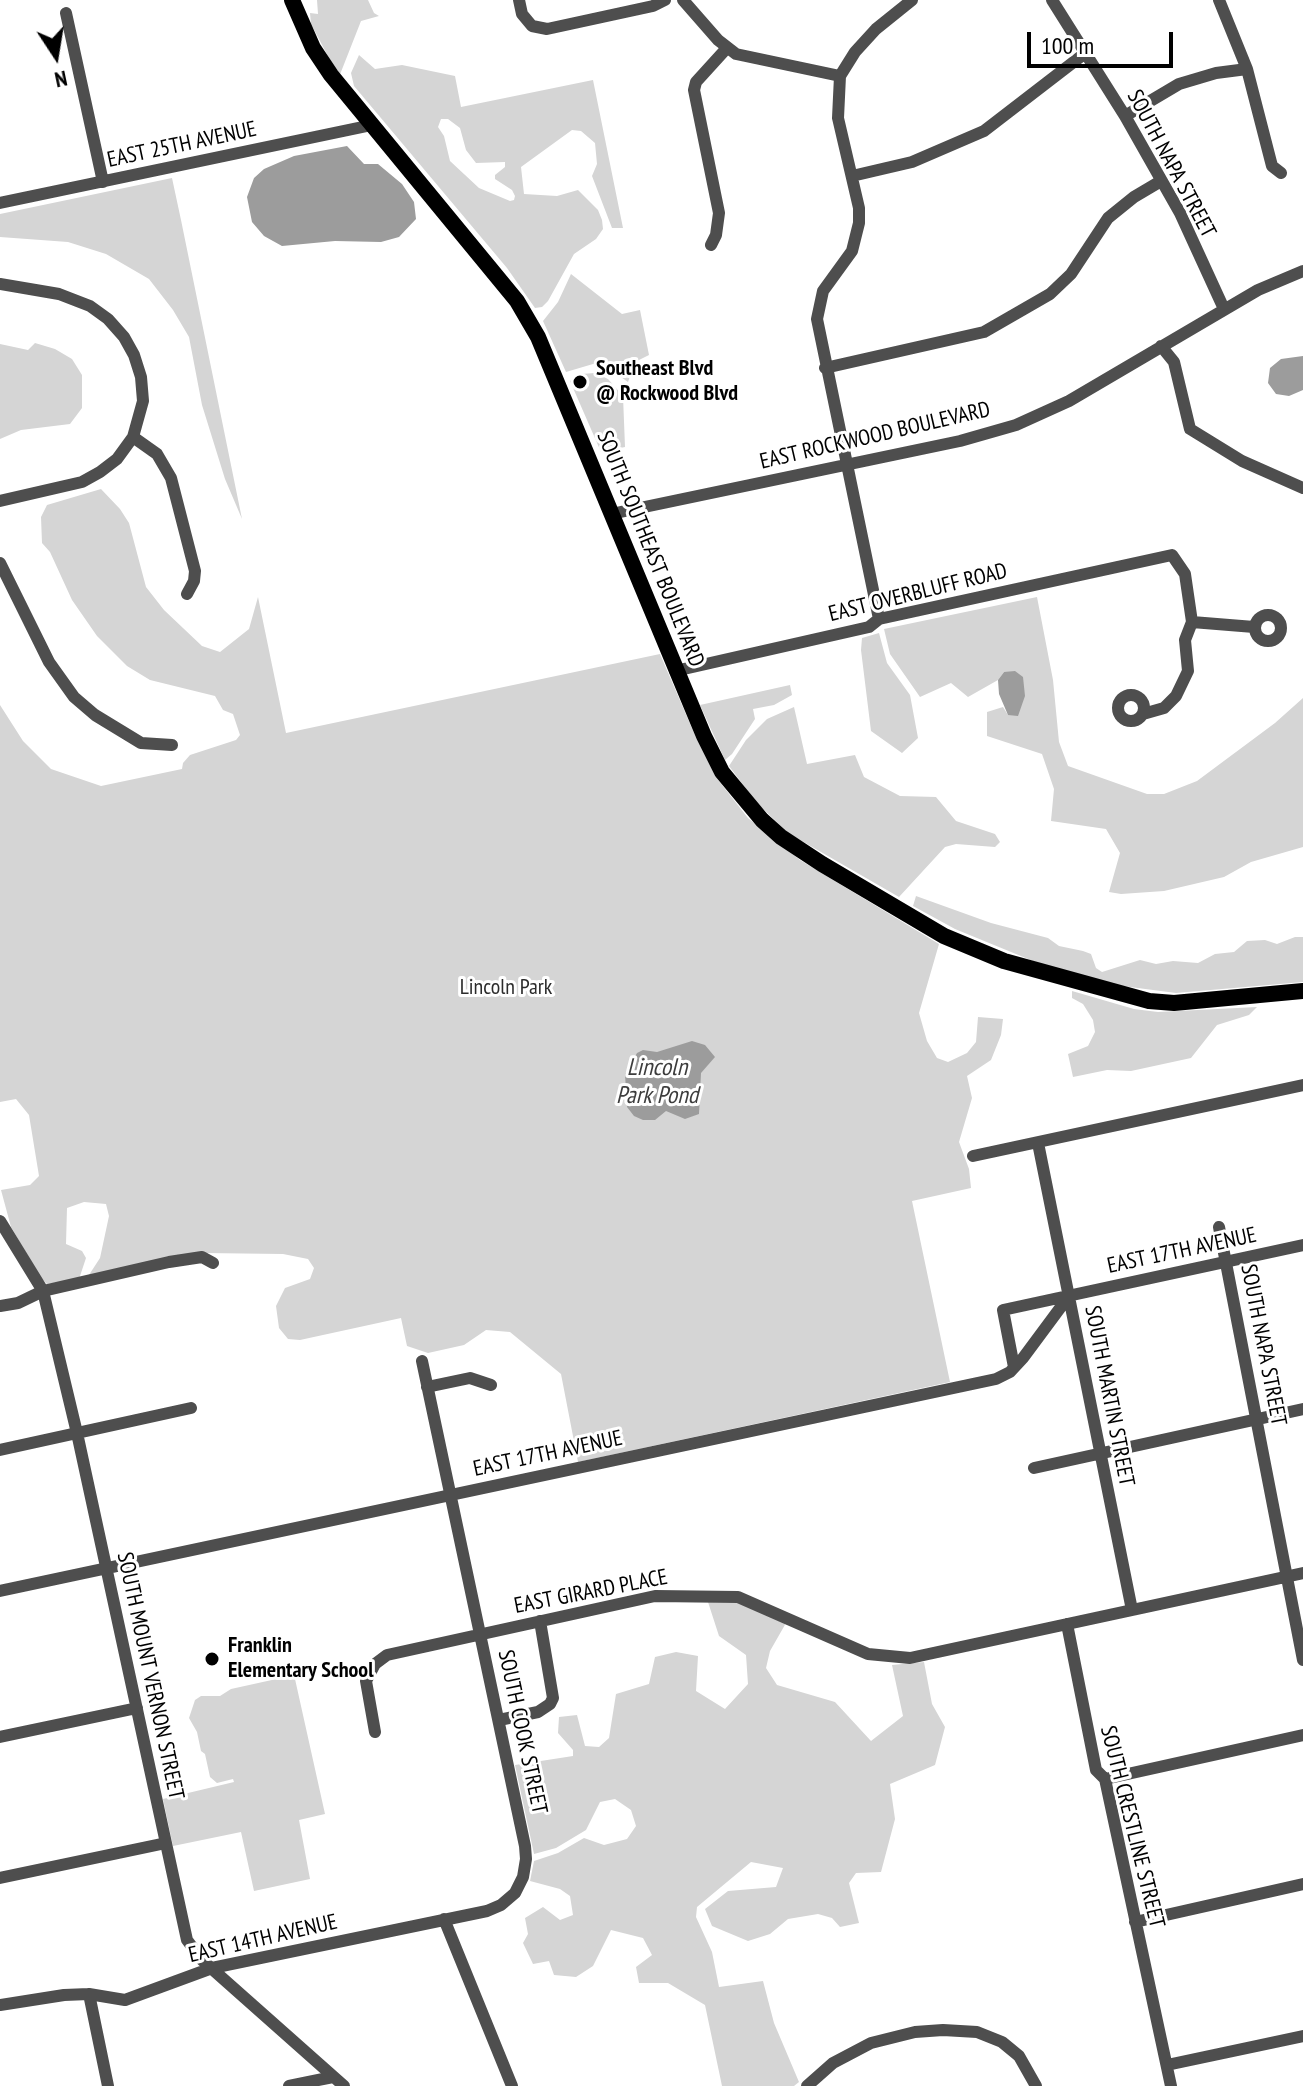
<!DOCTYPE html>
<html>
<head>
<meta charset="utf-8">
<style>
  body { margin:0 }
  #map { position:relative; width:1303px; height:2086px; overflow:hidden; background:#fff; font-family:"PT Sans Narrow",sans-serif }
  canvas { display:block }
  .north { position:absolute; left:16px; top:16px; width:80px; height:80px; -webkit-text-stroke:6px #fff; paint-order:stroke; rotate:168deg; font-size:22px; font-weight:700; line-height:32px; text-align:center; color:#000 }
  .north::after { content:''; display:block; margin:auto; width:28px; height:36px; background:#000; clip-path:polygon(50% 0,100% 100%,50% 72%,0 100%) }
  .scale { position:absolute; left:1027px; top:32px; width:146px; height:36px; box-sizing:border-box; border:4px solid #000; border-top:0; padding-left:10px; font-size:24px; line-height:28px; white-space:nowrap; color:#000; -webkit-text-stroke:6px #fff; paint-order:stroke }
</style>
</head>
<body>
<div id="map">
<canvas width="1303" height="2086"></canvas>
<div class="north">N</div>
<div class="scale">100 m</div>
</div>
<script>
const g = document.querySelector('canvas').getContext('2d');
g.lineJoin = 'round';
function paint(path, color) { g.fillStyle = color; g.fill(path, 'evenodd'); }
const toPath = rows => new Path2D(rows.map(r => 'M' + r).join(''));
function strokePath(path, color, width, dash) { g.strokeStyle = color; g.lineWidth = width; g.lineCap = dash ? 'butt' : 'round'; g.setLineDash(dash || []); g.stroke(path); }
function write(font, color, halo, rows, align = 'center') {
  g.font = font + ' "PT Sans Narrow",sans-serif'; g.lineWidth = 6; g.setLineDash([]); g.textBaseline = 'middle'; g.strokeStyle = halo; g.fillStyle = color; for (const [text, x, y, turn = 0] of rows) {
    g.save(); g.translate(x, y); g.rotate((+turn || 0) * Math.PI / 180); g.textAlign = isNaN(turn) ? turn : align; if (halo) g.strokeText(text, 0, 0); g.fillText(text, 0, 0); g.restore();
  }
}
const green = toPath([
  [317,0,368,0,374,13,379,16,361,21,339,77,311,24,310,13,318,14],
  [359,55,375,69,402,65,455,76,461,107,593,80,623,228,612,228,592,176,597,164,595,143,581,131,572,130,521,167,524,194,557,196,578,190,598,210,602,220,603,229,596,239,574,254,548,301,542,307,535,308,507,268,354,86,351,73],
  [441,119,448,119,460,128,466,150,476,163,505,162,505,167,495,175,495,179,512,190,515,196,514,200,510,201,479,188,450,161,444,136,438,127],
  [172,178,181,220,242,519,225,479,202,405,189,337,173,310,149,279,106,254,68,242,0,237,0,214],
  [571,274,622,314,640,310,649,355,635,362,628,382,605,366,593,364,566,372,543,321,558,302],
  [35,343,55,349,72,359,82,375,82,408,70,424,21,430,0,439,0,344,28,350],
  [595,373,608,379,623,396,625,447,601,452,570,381,581,374],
  [101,489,120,509,129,523,146,587,164,610,202,646,220,652,249,629,258,597,286,733,660,654,697,740,715,776,748,818,800,860,939,944,919,1013,927,1041,937,1058,948,1062,967,1053,976,1042,978,1017,1003,1019,1001,1035,991,1060,967,1076,972,1098,959,1142,969,1169,971,1188,912,1201,950,1382,578,1462,561,1374,510,1332,486,1330,464,1345,428,1353,407,1346,401,1318,300,1340,288,1339,279,1328,276,1306,285,1288,310,1279,314,1268,308,1259,283,1254,203,1253,87,1278,100,1258,109,1216,106,1204,84,1202,67,1208,66,1244,82,1251,86,1258,79,1279,47,1284,41,1278,11,1227,1,1190,30,1185,39,1176,29,1115,16,1099,0,1102,0,705,23,741,51,769,101,786,182,769,183,763,190,755,236,740,240,735,233,714,223,710,215,696,150,680,127,666,97,636,72,600,50,552,42,543,41,517,47,505],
  [1037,597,1053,680,1059,742,1068,766,1147,794,1164,794,1197,781,1275,723,1303,698,1303,847,1251,862,1224,877,1164,891,1121,894,1109,892,1120,853,1106,829,1051,821,1054,789,1042,754,987,736,987,712,1003,707,1008,715,1004,672,998,680,968,697,951,683,920,697,890,654,884,629],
  [879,633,887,663,910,695,918,738,902,753,871,731,861,650,862,638],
  [790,685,792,695,774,705,753,709,755,719,732,754,725,760,700,705],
  [794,707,807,764,855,755,864,777,900,796,936,797,956,821,995,834,1000,842,995,847,956,844,945,847,899,897,788,833,756,802,729,766,746,740,767,719],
  [916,896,991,923,1048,938,1059,946,1083,951,1091,954,1096,968,1102,972,1140,960,1156,964,1173,961,1198,963,1215,954,1234,952,1247,941,1265,940,1277,944,1295,937,1303,937,1303,982,1176,993,1107,984,1033,961,955,929,913,906],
  [1072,991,1134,1009,1158,1012,1257,1007,1249,1015,1217,1025,1191,1058,1131,1071,1107,1070,1073,1077,1068,1054,1088,1046,1095,1032,1093,1020,1083,1004,1072,998],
  [708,1602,738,1603,786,1623,770,1651,766,1668,777,1685,835,1702,871,1741,903,1716,892,1665,924,1662,932,1704,945,1727,935,1765,890,1784,895,1819,881,1872,856,1873,849,1883,859,1923,840,1927,832,1918,818,1914,788,1919,770,1934,748,1941,712,1926,705,1909,728,1891,776,1887,783,1868,751,1862,697,1907,696,1917,712,1952,719,1987,763,1981,774,2023,799,2082,794,2086,722,2086,705,2005,668,1983,639,1983,636,1967,652,1955,643,1938,611,1930,593,1966,576,1977,554,1975,549,1961,533,1964,523,1943,528,1934,525,1918,543,1907,560,1920,573,1915,570,1896,560,1889,530,1881,534,1861,558,1853,584,1838,604,1845,627,1839,636,1826,631,1810,615,1799,600,1802,586,1830,556,1848,534,1854,515,1765,573,1756,573,1750,558,1733,559,1717,577,1715,585,1746,599,1747,609,1738,616,1694,649,1684,655,1657,676,1652,698,1656,696,1691,725,1709,748,1684,746,1655,719,1636],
  [290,1676,295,1679,325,1814,299,1820,310,1879,254,1891,241,1832,173,1846,163,1799,234,1782,233,1779,217,1783,210,1777,205,1754,201,1751,197,1732,189,1718,195,1700,201,1696,220,1696,231,1689]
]);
const water = toPath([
  [347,146,364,164,378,164,402,184,414,202,416,219,399,237,381,242,335,241,282,246,264,236,252,222,247,197,254,178,264,169,294,156],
  [1303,356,1303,390,1289,396,1276,394,1268,383,1270,368,1281,359],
  [1015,671,1023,677,1025,696,1018,716,1008,715,999,694,998,680,1004,672],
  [692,1041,705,1045,715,1057,701,1073,699,1114,685,1119,666,1111,655,1120,643,1120,634,1116,627,1107,625,1074,637,1053,643,1050,657,1052]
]);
const minor = toPath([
  [519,0,522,14,532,26,547,29,653,6,665,0],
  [683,0,718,40,736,54,840,76],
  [1052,0,1125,116,1180,213,1224,309],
  [1219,0,1247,69,1272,166,1281,173],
  [66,13,103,182],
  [1125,116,1179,84,1216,73,1247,69],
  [852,176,912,162,984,131,1084,54],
  [0,203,372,125],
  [711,245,716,235,719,213,694,90,696,82,726,49],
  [0,284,59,294,90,306,108,319,124,337,134,355,141,377,143,401,133,437,117,459,100,472,82,482,0,501],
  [1161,346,1174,362,1190,429,1242,461,1303,488],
  [825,368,984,332,1050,294,1071,274,1108,218,1134,197,1161,181],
  [133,437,157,454,171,478,195,571,194,581,187,594],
  [611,514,960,441,1016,425,1069,401,1258,290,1303,271],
  [0,563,49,662,74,697,95,715,141,743,172,745],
  '1255 628a13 13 0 1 1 26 0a13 13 0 1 1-26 0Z',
  [879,619,817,319,823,291,852,251,859,223,859,208,838,118,840,76,855,52,876,29,912,0],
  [1192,622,1254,627],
  [675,671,869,627,879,619,1172,555,1185,574,1192,622,1185,640,1188,671,1176,696,1164,708,1143,714],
  '1118 708a13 13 0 1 1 26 0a13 13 0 1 1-26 0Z',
  [1038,1143,1132,1610],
  [973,1156,1303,1085],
  [0,1221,43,1291,77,1433,187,1940,202,1960,344,2086],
  [1219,1227,1303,1660],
  [0,1306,18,1303,43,1291,169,1262,202,1257,213,1263],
  [1014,1367,1003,1310,1303,1245],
  [427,1387,470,1378,491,1385],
  [0,1450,191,1408],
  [1034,1468,1303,1409],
  [0,1591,996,1379,1010,1372,1023,1358,1069,1296],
  [1067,1624,1096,1770,1105,1779,1171,2086],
  [499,1720,538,1712,550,1704,553,1698,540,1621],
  [375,1732,366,1681,375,1664,387,1655,655,1596,738,1597,868,1654,910,1658,1303,1573],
  [0,1737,137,1708],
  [1105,1779,1303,1735],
  [0,1878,166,1843],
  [444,1919,512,2086],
  [1135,1922,1303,1884],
  [89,1994,108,2086],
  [0,2005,64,1995,89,1994,125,2000,212,1968,487,1911,501,1905,515,1893,523,1877,526,1859,525,1846,422,1361],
  [1167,2065,1303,2036],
  [289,2086,333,2077],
  [807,2086,833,2063,871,2043,915,2032,943,2030,977,2032,1002,2042,1019,2056,1036,2086]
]);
const major = toPath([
  [292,0,313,48,331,75,517,301,538,337,704,736,722,772,762,820,781,837,822,864,944,936,1004,961,1149,1001,1174,1003,1303,991]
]);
const markers = [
  [580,382,8,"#000"],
  [212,1659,8,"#000"]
];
const streetNames = [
  ["EAST 25TH AVENUE",182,145,-12],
  ["SOUTH NAPA STREET",1171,164,62],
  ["EAST ROCKWOOD BOULEVARD",875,436,-13],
  ["SOUTH SOUTHEAST BOULEVARD",650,549,68],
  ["EAST OVERBLUFF ROAD",918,593,-14],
  ["EAST 17TH AVENUE",1182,1251,-12],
  ["SOUTH NAPA STREET",1263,1345,79],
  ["SOUTH MARTIN STREET",1109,1396,79],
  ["EAST 17TH AVENUE",548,1454,-12],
  ["EAST GIRARD PLACE",591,1592,-11],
  ["SOUTH MOUNT VERNON STREET",150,1676,78],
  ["SOUTH COOK STREET",522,1732,78],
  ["SOUTH CRESTLINE STREET",1132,1827,76],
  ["EAST 14TH AVENUE",263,1939,-13]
];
const poiNames = [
  ["Southeast Blvd",596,369],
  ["@ Rockwood Blvd",596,394],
  ["Franklin",228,1646],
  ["Elementary School",228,1671]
];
const parkNames = [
  ["Lincoln Park",506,988]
];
const waterNames = [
  ["Lincoln",657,1068],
  ["Park Pond",657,1096]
];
paint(green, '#d5d5d5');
paint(water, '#9c9c9c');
strokePath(minor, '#4e4e4e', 12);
strokePath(major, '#000', 16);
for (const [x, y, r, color] of markers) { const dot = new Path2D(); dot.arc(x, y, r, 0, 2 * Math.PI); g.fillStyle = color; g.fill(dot); strokePath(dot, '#fff', 3); }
write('22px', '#000', '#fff', streetNames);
write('bold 22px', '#000', '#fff', poiNames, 'left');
write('22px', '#2c2c2c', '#fff', parkNames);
write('italic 24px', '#3d3d3d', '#fff', waterNames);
</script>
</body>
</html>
